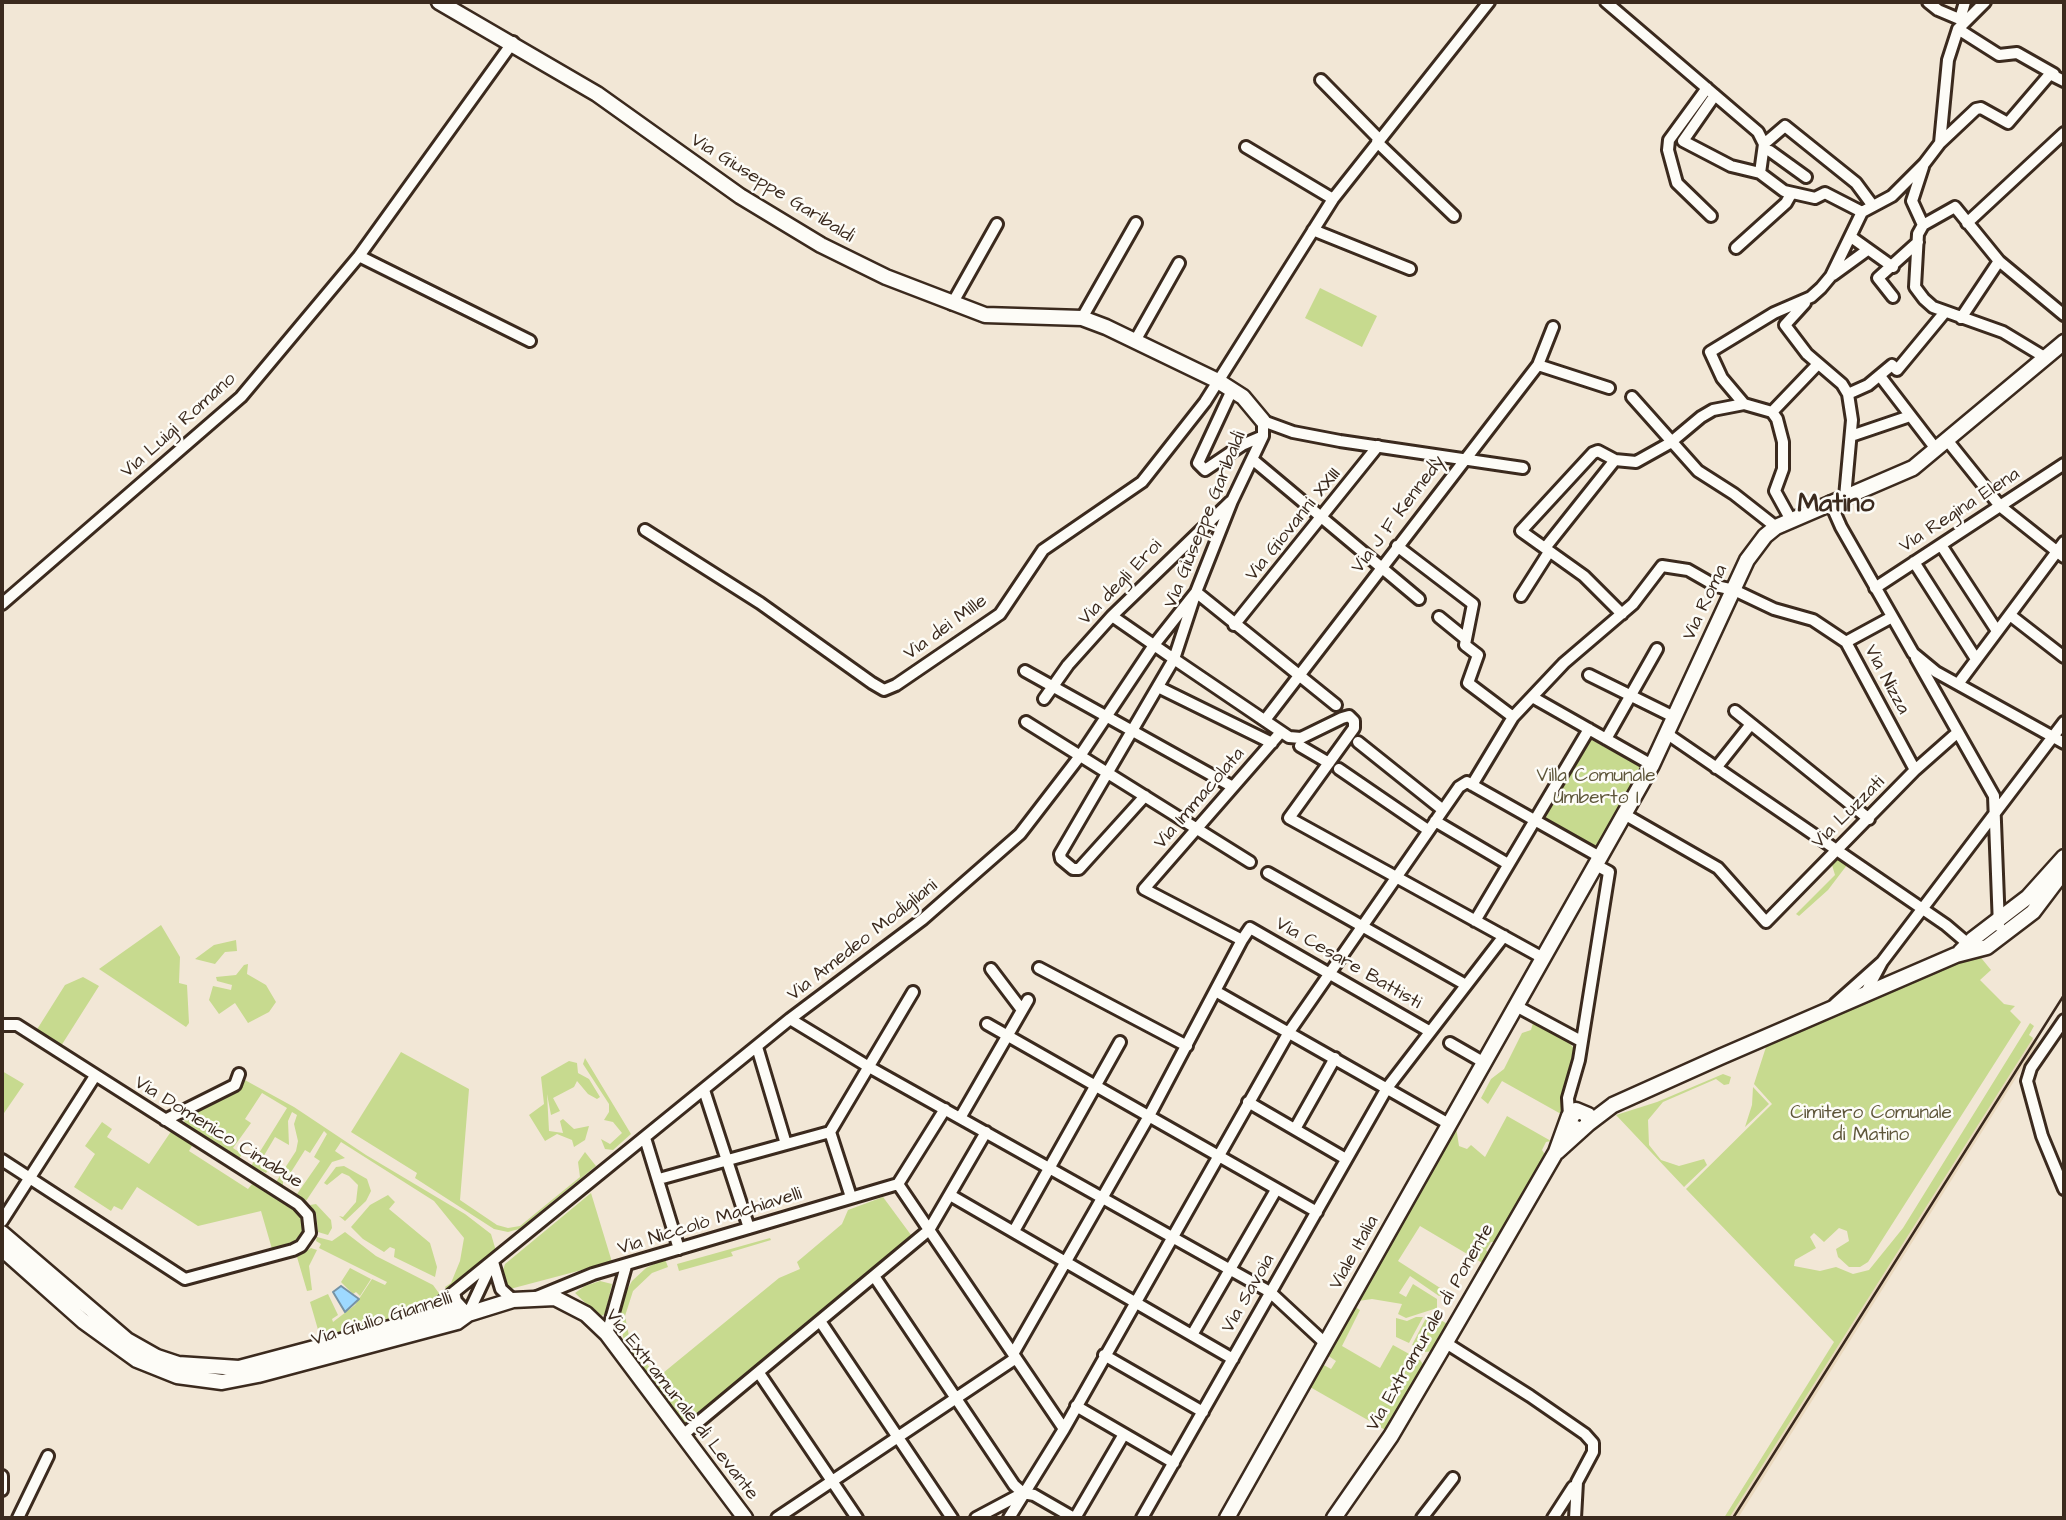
<!DOCTYPE html>
<html>
<head>
<meta charset="utf-8">
<style>
  body { margin:0 }
  #map { position:relative; width:2066px; height:1520px; overflow:hidden; background:#f2e7d6; font-family:"Architects Daughter",sans-serif }
  canvas { display:block }
  .frame { position:absolute; inset:0; border:4px solid #3b2a1e; pointer-events:none }
</style>
</head>
<body>
<div id="map">
<canvas width="2066" height="1520"></canvas>
<div class="frame"></div>
</div>
<script>
const g = document.querySelector('canvas').getContext('2d');
g.lineJoin = 'round';
function paint(path, color) { g.fillStyle = color; g.fill(path, 'evenodd'); }
const toPath = rows => new Path2D(rows.map(r => 'M' + r).join(''));
function strokePath(path, color, width, dash) { g.strokeStyle = color; g.lineWidth = width; g.lineCap = dash ? 'butt' : 'round'; g.setLineDash(dash || []); g.stroke(path); }
function write(font, color, halo, rows, align = 'center') {
  g.font = font + ' "Architects Daughter",sans-serif'; g.lineWidth = 5; g.setLineDash([]); g.textBaseline = 'middle'; g.strokeStyle = halo; g.fillStyle = color; for (const [text, x, y, turn = 0] of rows) {
    g.save(); g.translate(x, y); g.rotate((+turn || 0) * Math.PI / 180); g.textAlign = isNaN(turn) ? turn : align; if (halo) g.strokeText(text, 0, 0); g.fillText(text, 0, 0); g.restore();
  }
}
const built = toPath([
  [2028,1035,2038,1043,2011,1086,1738,1518,1724,1518]
]);
const green = toPath([
  [1320,288,1377,316,1362,347,1305,318],
  [1588,738,1643,768,1598,850,1544,821],
  [1837,859,1847,865,1828,890,1799,916,1796,914,1835,875,1832,865],
  [161,925,180,957,179,983,187,985,189,1023,186,1027,99,969],
  [236,940,237,951,225,952,215,964,195,959,214,945],
  [1978,954,1991,970,1980,980,2004,1004,2015,1006,2010,1011,2021,1022,1868,1262,1860,1267,1849,1267,1838,1257,1836,1249,1849,1241,1847,1231,1839,1228,1824,1242,1814,1233,1810,1237,1816,1248,1795,1260,1794,1266,1820,1271,1836,1267,1853,1274,1869,1270,1903,1228,2030,1023,2034,1026,2029,1035,2033,1038,1729,1518,1724,1518,1834,1342,1686,1189,1772,1104,1754,1084,1766,1047],
  [248,964,247,974,266,985,276,1002,269,1012,248,1023,235,1003,219,1014,209,1000,213,986,231,990,232,985,217,981,216,977,236,975,244,965],
  [83,977,99,986,61,1046,36,1031,65,985],
  [1533,1023,1569,1042,1574,1049,1561,1114,1502,1081,1488,1104,1481,1098,1491,1079,1504,1069,1522,1033,1531,1030],
  [401,1052,469,1089,460,1200,497,1225,508,1228,520,1226,580,1177,578,1162,585,1152,596,1166,519,1229,508,1232,494,1229,415,1178,417,1173,351,1132],
  [585,1058,631,1134,613,1150,605,1149,601,1139,610,1144,622,1133,613,1122,604,1120,609,1112,609,1104,583,1064],
  [569,1061,577,1063,578,1073,589,1079,600,1097,597,1099,588,1094,577,1081,574,1087,553,1098,560,1111,551,1115,547,1094,549,1131,563,1133,560,1121,563,1119,574,1129,589,1126,585,1140,574,1147,572,1140,557,1134,545,1141,529,1115,544,1104,541,1077],
  [2,1071,24,1084,2,1116],
  [1723,1074,1731,1077,1729,1084,1724,1085,1716,1079,1663,1102,1648,1120,1649,1145,1661,1160,1679,1166,1704,1159,1707,1165,1684,1187,1616,1115,1657,1102],
  [243,1079,294,1107,366,1155,465,1214,491,1234,496,1251,447,1291,445,1287,451,1283,460,1261,464,1238,434,1201,341,1142,335,1151,345,1158,332,1162,306,1201,297,1194,320,1161,314,1157,327,1134,324,1131,310,1153,305,1150,286,1180,283,1181,283,1187,276,1182,296,1151,298,1141,294,1124,297,1115,292,1112,288,1121,289,1145,275,1137,259,1164,268,1170,266,1173,251,1166,287,1108,262,1093,245,1119,251,1123,233,1148,242,1154,239,1159,184,1124,185,1117,239,1090],
  [1753,1087,1769,1104,1745,1127,1752,1105],
  [1507,1116,1551,1141,1546,1142,1542,1150,1546,1156,1498,1242,1491,1242,1486,1250,1490,1255,1484,1264,1420,1226,1398,1261,1448,1293,1439,1296,1410,1276,1399,1293,1406,1297,1413,1284,1437,1299,1437,1308,1406,1318,1398,1314,1402,1304,1372,1299,1358,1301,1456,1127,1459,1146,1467,1149,1471,1145,1485,1157],
  [102,1122,112,1129,107,1137,149,1164,172,1130,193,1144,189,1151,248,1189,252,1184,298,1213,303,1222,302,1232,295,1241,272,1249,261,1211,198,1226,137,1187,122,1210,114,1206,111,1211,74,1187,95,1154,85,1146],
  [344,1166,367,1179,371,1191,366,1201,345,1221,339,1216,343,1217,356,1202,358,1185,349,1176,342,1173,327,1185,324,1183,336,1167],
  [591,1193,612,1262,510,1289,503,1281,502,1273,505,1264],
  [388,1195,395,1202,389,1209,430,1243,437,1267,435,1277,394,1257,395,1249,390,1247,384,1252,363,1239,351,1227,370,1205],
  [883,1197,911,1235,687,1425,652,1382,779,1278,800,1269,797,1262,842,1224,848,1210],
  [316,1204,331,1220,332,1228,328,1235,318,1232,316,1213,310,1205],
  [345,1232,376,1256,433,1285,441,1296,410,1317,321,1340,310,1302,328,1294,338,1315,332,1319,333,1322,355,1305,372,1279,385,1285,387,1282,319,1248,321,1244,316,1241,317,1237,332,1241],
  [770,1238,771,1240,731,1252,733,1256,679,1271,677,1264],
  [311,1248,317,1250,309,1266,312,1290,307,1291,297,1257],
  [665,1259,668,1267,652,1273,633,1291,625,1316,630,1341,653,1372,647,1377,625,1347,619,1314,623,1297,632,1281,646,1268],
  [350,1268,371,1279,360,1296,356,1292,353,1294,341,1282],
  [600,1281,612,1284,605,1314,600,1317,575,1293,585,1286],
  [1355,1307,1360,1310,1342,1346,1380,1368,1393,1345,1420,1360,1425,1367,1387,1431,1310,1387,1322,1364,1331,1369,1336,1361,1327,1355],
  [1416,1317,1423,1317,1409,1343,1396,1337,1396,1318,1407,1321],
  [1426,1318,1439,1319,1449,1325,1434,1351,1425,1352,1412,1345]
]);
const water = toPath([
  [341,1286,359,1299,345,1312,333,1292,341,1286]
]);
const minor = toPath([
  [1606,2,1758,132,1764,144],
  [1928,2,1938,10,1964,21],
  [1960,19,1965,2],
  [1958,29,1999,55,2017,53,2054,74],
  [1321,80,1379,139],
  [1707,88,1669,140,1668,150,1677,183,1711,216],
  [1715,95,1683,141,1731,166,1760,173,1784,191,1815,198,1825,193,1862,212],
  [1377,142,1454,216],
  [1940,143,1948,60,1958,29,1985,2],
  [1764,144,1785,126,1856,183,1873,206],
  [1246,147,1333,199],
  [1770,151,1806,177],
  [1923,167,1912,201,1923,225,1955,207,1999,261,2064,315],
  [1760,173,1764,144],
  [1967,223,2064,133],
  [1923,225,1918,234,1915,287,1924,299,1933,307,2003,332,2046,358],
  [1313,230,1410,269],
  [1851,237,1893,267],
  [1736,248,1786,203,1791,194],
  [359,256,530,341],
  [1833,275,1866,251],
  [1893,297,1878,278,1918,242],
  [1805,303,1785,325,1807,354,1842,384,1848,394,1852,420,1845,497],
  [952,304,997,224],
  [1082,318,1136,223],
  [1961,318,1999,261],
  [1135,341,1179,263],
  [1538,365,1609,388],
  [1880,376,1936,449],
  [1232,390,1198,463,1205,470,1242,445,1263,436],
  [1848,394,1868,385,1892,365,1897,370,1945,312],
  [1632,397,1698,471,1734,494,1776,527],
  [1744,404,1722,378,1710,352,1774,313,1811,297,1821,288,1831,276,1862,212,1892,196,1924,164,1940,143,1976,109,1981,108,2008,123,2050,74,2064,81],
  [1772,412,1777,419,1783,442,1783,469,1775,491,1791,520],
  [1772,412,1818,364],
  [1851,436,1910,416],
  [1947,440,2000,506,2064,557],
  [1252,459,1419,599],
  [1523,468,1340,441,1293,432,1263,421,1263,436,1232,501,1196,592,1174,659,1289,737,1301,738,1342,718,1349,716,1354,721,1354,728,1289,818,1543,958],
  [1830,502,1841,527,1913,653,1936,672,2064,743],
  [645,530,760,603,872,683,884,690,896,685,1000,614,1043,550,1142,482,1205,402,1333,199,1489,2],
  [1941,545,1997,631],
  [1397,546,1473,604,1466,639],
  [1545,548,1615,460],
  [1914,562,1976,659],
  [1875,588,2064,464],
  [1521,596,1549,552],
  [2,604,241,397,359,256,513,42],
  [1622,614,1584,576,1521,531,1593,453,1598,451,1615,460,1636,462,1670,443,1701,417,1713,410,1744,404,1772,412],
  [2010,615,2064,657],
  [1112,616,1174,659,1060,854,1061,859,1073,869,1079,869,1145,796],
  [1439,617,1466,639],
  [1234,625,1378,446],
  [1466,639,1465,645,1478,655,1468,683,1513,717],
  [1846,642,1892,617],
  [1916,658,1994,796,1999,926],
  [1025,671,1233,787],
  [1589,675,1674,717],
  [1958,684,2064,542],
  [1158,687,1272,743],
  [1534,698,1652,765],
  [1044,699,1068,665,1112,616,1230,502],
  [1735,711,1869,819],
  [1265,720,1538,365,1553,327],
  [1026,722,1250,862],
  [1281,732,1144,889,1242,940,1250,928,1429,1031],
  [1666,733,1946,925,1973,948],
  [1606,739,1657,649],
  [1358,742,1443,810],
  [1300,746,1329,763],
  [1716,768,1751,724],
  [1339,769,1428,830],
  [1472,785,1513,717,1564,663,1633,604,1662,566,1688,570,1716,586,1734,590,1774,609,1813,620,1846,642,1915,770],
  [1624,814,1718,868,1766,922,1915,770,1958,732],
  [1435,821,1508,864],
  [1268,873,1466,985],
  [1475,921,1589,729],
  [1039,968,1187,1046],
  [991,969,1022,1010],
  [1217,992,1449,1124],
  [1865,994,1882,962],
  [1835,1004,1882,962,2064,722],
  [1516,1006,1581,1041],
  [790,1019,869,1067,1270,1292,1326,1344],
  [2064,1020,2031,1068,2027,1081,2042,1136,2064,1189],
  [987,1024,1317,1212],
  [2,1025,17,1025,298,1204,308,1215,310,1233,301,1246,293,1250,185,1279,2,1160],
  [1450,1043,1483,1062],
  [757,1047,786,1144],
  [704,1090,749,1228],
  [1248,1102,1346,1159],
  [1569,1116,1568,1098,1579,1060,1609,872,1596,865],
  [960,1118,1028,1000],
  [165,1120,235,1085,239,1074],
  [1295,1129,1335,1058],
  [830,1132,851,1197],
  [645,1138,679,1249],
  [659,1179,830,1132,913,992],
  [898,1184,1064,1429],
  [898,1184,945,1109],
  [950,1195,1233,1359],
  [2,1221,95,1076],
  [1014,1231,1120,1042],
  [493,1262,501,1289,513,1300],
  [874,1276,1014,1485,1023,1493,1034,1495,1074,1518],
  [454,1292,456,1301,468,1314,490,1267],
  [537,1297,593,1274,898,1184],
  [421,1319,790,1019,923,919,1020,834,1080,756,1154,645,1196,592,1336,705],
  [820,1321,952,1518],
  [607,1334,626,1266],
  [1192,1335,1276,1190],
  [1446,1343,1530,1396,1585,1434,1593,1443,1593,1452,1577,1482,1575,1518],
  [1013,1354,1149,1116,1242,940],
  [1104,1355,1203,1412],
  [759,1373,857,1518],
  [1076,1406,1174,1463],
  [684,1434,929,1230,986,1132],
  [2,1476,2,1490],
  [18,1518,48,1456],
  [777,1518,1016,1358],
  [976,1518,1023,1493],
  [1009,1518,1064,1429,1289,1032,1459,787,1467,782,1600,857],
  [1075,1518,1124,1434],
  [1142,1518,1387,1088,1504,936],
  [1422,1518,1453,1478],
  [1553,1518,1573,1487]
]);
const major = toPath([
  [439,2,597,94,740,196,821,245,886,277,985,315,1082,318,1106,327,1218,381,1243,397,1263,421],
  [1960,952,1973,939,2028,897,2064,857],
  [1588,1124,1613,1105,1720,1057,1956,955,1987,947,2033,912,2064,871],
  [1557,1152,1588,1124,1588,1115,1576,1110,1569,1122,1571,1126,1581,1130],
  [2,1233,127,1340,157,1357,178,1364,239,1368,454,1311,468,1314],
  [2,1249,83,1321,137,1360,177,1376,222,1382,258,1375,457,1322,468,1314,513,1300,555,1298,586,1314,607,1334,745,1518],
  [1227,1518,1652,765,1747,560,1765,536,1776,527,1913,468,2064,342],
  [1334,1518,1391,1436,1438,1356,1556,1152,1569,1116]
]);
const rail = toPath([
  [1733,1518,2064,995]
]);
const streetNames = [
  ["Via Giuseppe Garibaldi",772,189,32],
  ["Via Luigi Romano",179,426,-42],
  ["Via Regina Elena",1960,511,-33],
  ["Via J F Kennedy",1399,515,-53],
  ["Via Giuseppe Garibaldi",1206,520,-68],
  ["Via Giovanni XXIII",1294,525,-51],
  ["Via degli Eroi",1121,583,-46],
  ["Via Roma",1706,603,-65],
  ["Via dei Mille",946,628,-36],
  ["Via Nizza",1886,680,62],
  ["Via Immacolata",1200,799,-49],
  ["Via Luzzati",1849,813,-45],
  ["Via Amedeo Modigliani",863,941,-38],
  ["Via Cesare Battisti",1348,964,30],
  ["Via Domenico Cimabue",218,1133,32],
  ["Via Niccolò Machiavelli",710,1222,-17],
  ["Viale Italia",1355,1253,-61],
  ["Via Savoia",1249,1294,-60],
  ["Via Giulio Giannelli",382,1320,-17],
  ["Via Extramurale di Ponente",1431,1328,-60],
  ["Via Extramurale di Levante",681,1405,52]
];
const parkNames = [
  ["Villa Comunale",1596,777],
  ["Umberto I",1596,799],
  ["Cimitero Comunale",1871,1114],
  ["di Matino",1871,1136]
];
const districtNames = [
  ["Matino",1836,506]
];
paint(built, '#ead9bf');
paint(green, '#c7da8f');
paint(water, '#9ed9ff');
strokePath(water, '#7693a5', 2);
strokePath(minor, '#3b2a1e', 16);
strokePath(major, '#3b2a1e', 19);
strokePath(minor, '#fdfcf7', 10);
strokePath(major, '#fdfcf7', 14);
strokePath(rail, '#3b2a1e', 2.5);
write('19px', '#3b2a1e', '#fdfcf7', streetNames);
write('19px', '#5e563a', '#fdfcf7', parkNames);
write('bold 26px', '#3b2a1e', '#fdfcf7', districtNames);
</script>
</body>
</html>
